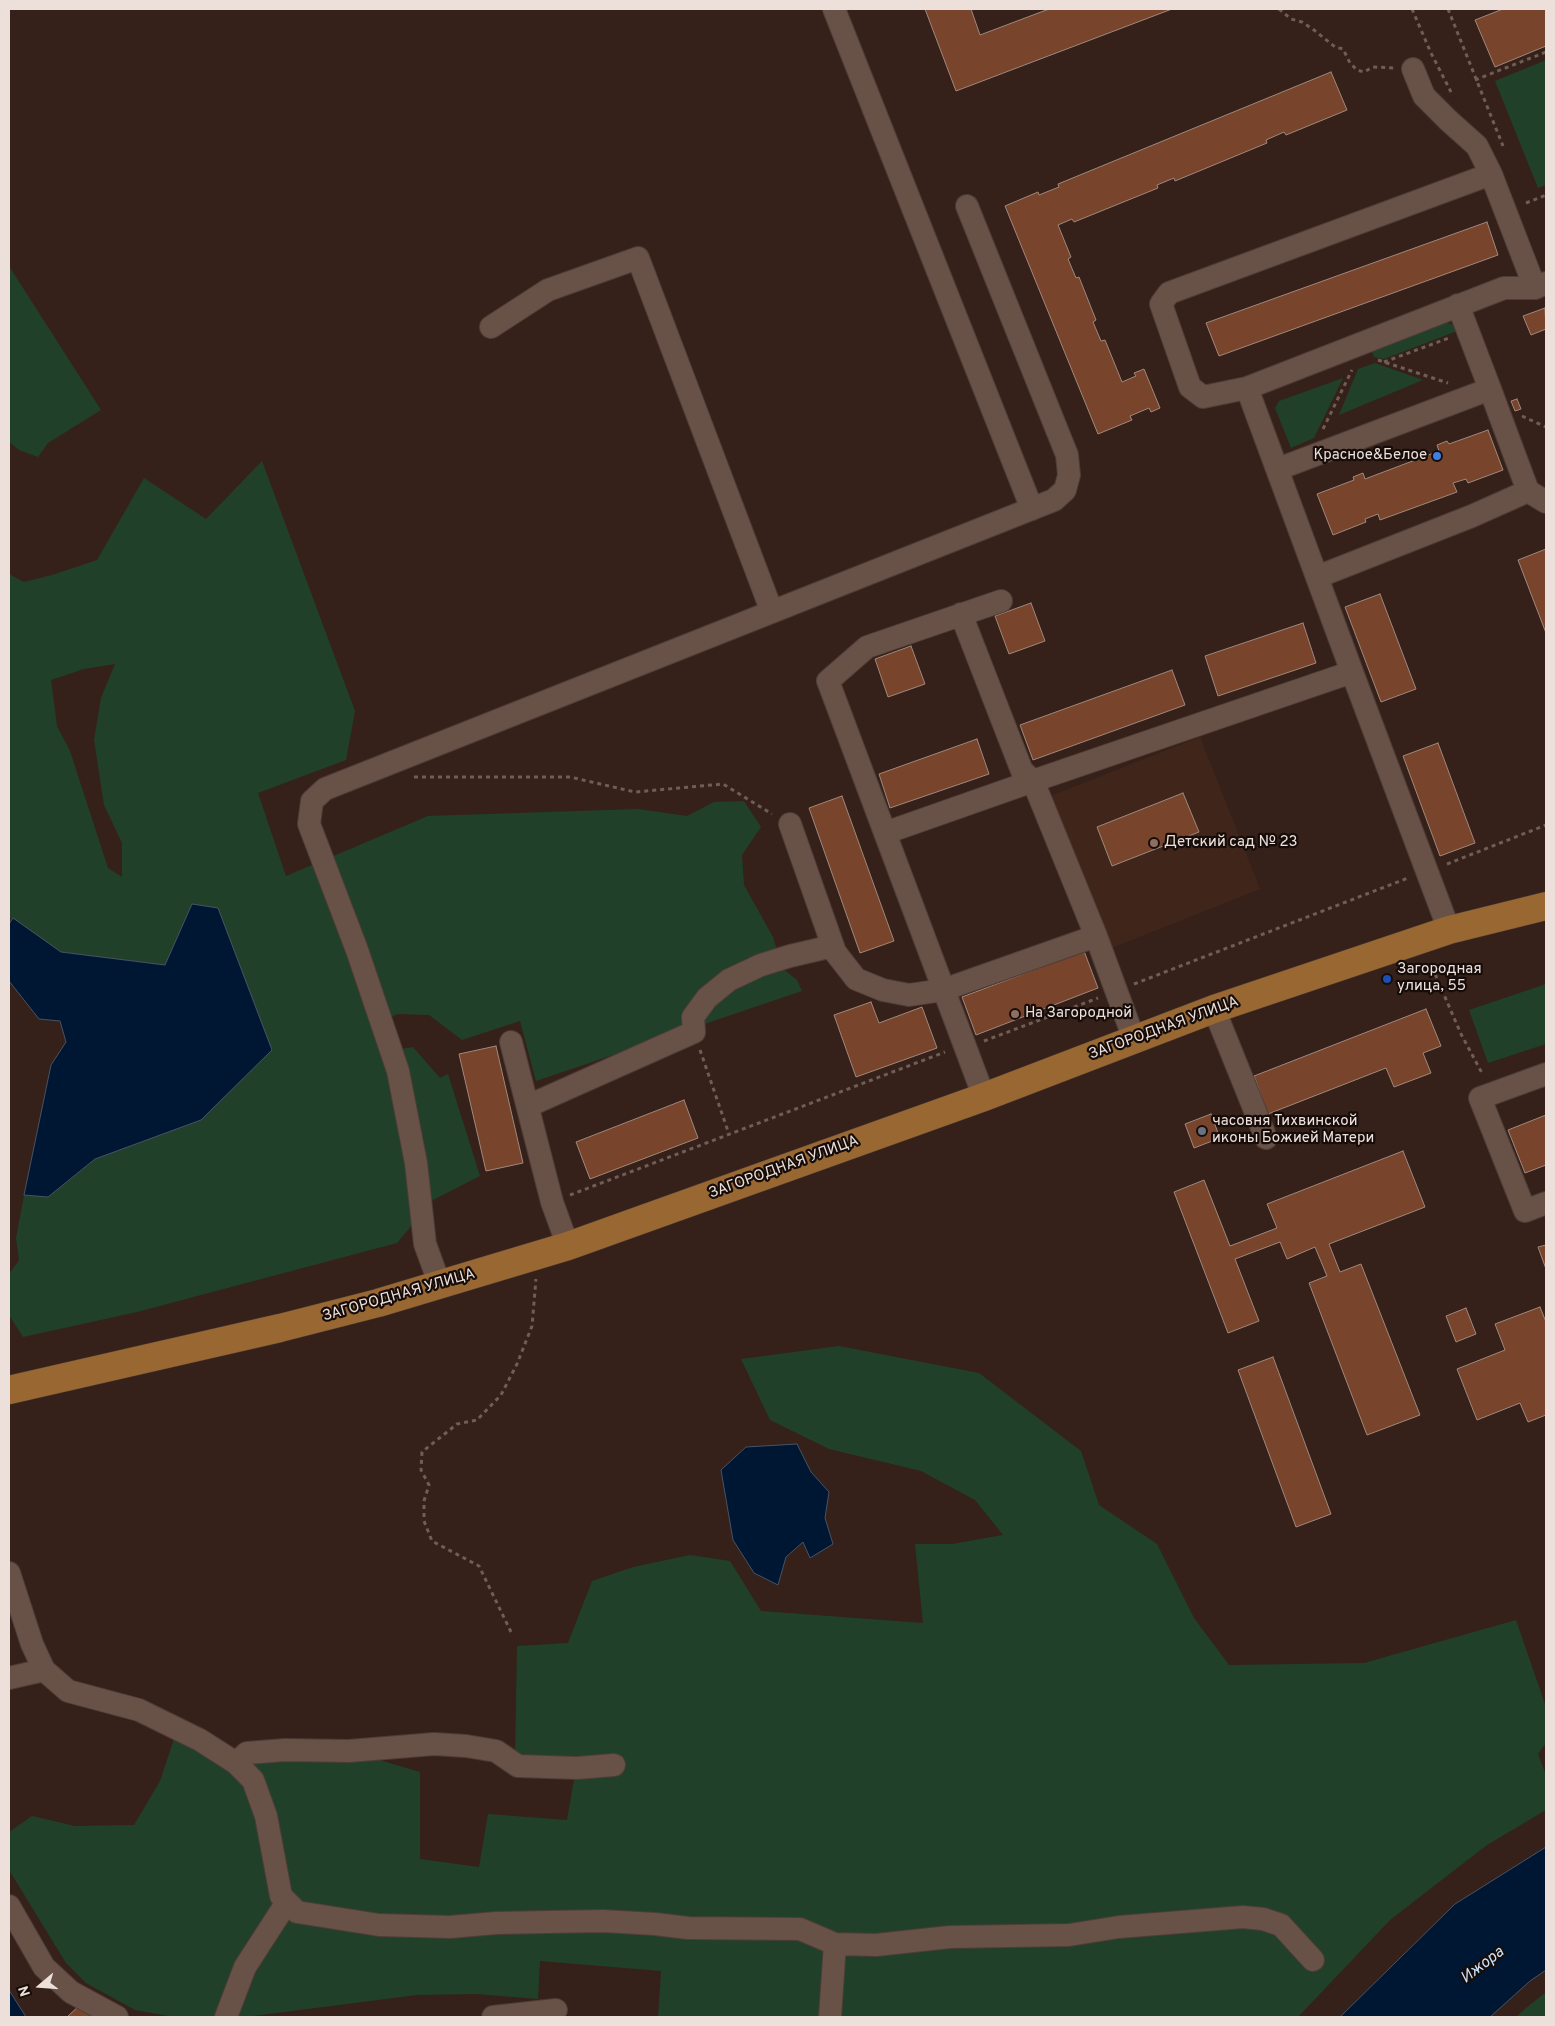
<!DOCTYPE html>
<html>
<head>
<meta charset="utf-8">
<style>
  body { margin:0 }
  #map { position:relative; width:1555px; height:2026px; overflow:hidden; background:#352119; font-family:Overpass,sans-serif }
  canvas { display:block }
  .frame { position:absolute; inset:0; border:10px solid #ede0da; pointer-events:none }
  .north { position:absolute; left:15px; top:1961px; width:50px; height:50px; -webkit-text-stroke:4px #160d0a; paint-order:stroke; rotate:252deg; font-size:14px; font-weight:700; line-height:20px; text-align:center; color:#ede0da }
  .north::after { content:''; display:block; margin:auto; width:18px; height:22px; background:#ede0da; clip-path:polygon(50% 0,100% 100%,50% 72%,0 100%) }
</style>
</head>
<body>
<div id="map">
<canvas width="1555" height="2026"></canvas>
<div class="frame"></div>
<div class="north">N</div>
</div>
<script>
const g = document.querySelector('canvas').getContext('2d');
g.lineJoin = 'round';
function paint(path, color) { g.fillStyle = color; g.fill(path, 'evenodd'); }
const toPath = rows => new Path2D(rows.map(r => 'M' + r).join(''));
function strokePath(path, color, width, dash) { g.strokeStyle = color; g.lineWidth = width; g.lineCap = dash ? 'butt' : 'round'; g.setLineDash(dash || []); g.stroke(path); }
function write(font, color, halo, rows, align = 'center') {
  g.font = font + ' Overpass,sans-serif'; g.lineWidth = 4.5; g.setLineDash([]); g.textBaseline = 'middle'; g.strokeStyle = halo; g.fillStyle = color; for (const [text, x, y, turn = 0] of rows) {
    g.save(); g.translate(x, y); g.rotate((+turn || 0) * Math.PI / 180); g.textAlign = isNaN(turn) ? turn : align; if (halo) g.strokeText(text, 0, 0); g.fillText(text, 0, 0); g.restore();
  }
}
const built = toPath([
  [1200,737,1260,889,1109,949,1048,797]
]);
const green = toPath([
  [1546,60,1546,185,1538,188,1495,81],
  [9,266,101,410,48,443,38,457,19,450,9,442],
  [1444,322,1452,324,1457,331,1384,359,1374,357,1371,349],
  [1375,363,1423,380,1339,415,1358,369],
  [1343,378,1314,438,1291,448,1275,408,1279,401],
  [262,461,355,711,346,760,258,793,286,876,428,816,638,809,687,816,714,802,744,801,761,827,742,855,744,885,773,937,782,968,797,980,802,991,536,1081,520,1021,462,1040,429,1015,398,1014,374,1023,383,1052,413,1047,440,1078,448,1074,480,1176,433,1200,397,1243,137,1312,23,1337,9,1315,9,1274,19,1260,16,1238,24,1195,48,1197,95,1159,201,1120,192,904,165,965,61,952,9,917,9,574,24,582,52,575,97,560,144,478,206,519],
  [115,664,101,698,94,740,104,805,122,843,122,877,108,868,70,751,57,726,51,680,84,669],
  [1546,984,1546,1044,1488,1063,1469,1010],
  [839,1346,979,1373,1081,1451,1099,1505,1157,1544,1194,1618,1229,1665,1364,1663,1516,1620,1546,1707,1546,1743,1538,1754,1546,1775,1546,1810,1487,1845,1390,1920,1298,2017,658,2017,661,1971,540,1961,538,1999,477,1994,417,1995,245,2017,174,2017,135,2010,86,1983,66,1963,9,1870,9,1832,32,1816,75,1826,134,1825,160,1781,175,1736,226,1756,332,1746,420,1772,420,1859,479,1867,488,1814,567,1820,577,1762,515,1755,517,1646,568,1643,592,1581,633,1567,690,1555,730,1561,761,1611,923,1623,915,1544,952,1544,1003,1535,975,1500,921,1471,829,1449,770,1420,741,1359],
  [1546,1992,1546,2017,1516,2017,1526,2008]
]);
const water = toPath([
  [192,904,218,908,272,1050,201,1120,95,1159,48,1197,24,1195,51,1065,66,1042,60,1021,39,1019,9,981,9,924,13,918,61,952,165,965,192,904],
  [797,1444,811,1472,829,1492,825,1518,833,1544,810,1558,803,1542,786,1557,778,1585,754,1573,733,1540,721,1470,746,1447,797,1444],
  [1546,1847,1546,1970,1530,1981,1490,2017,1340,2017,1455,1904,1546,1847],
  [9,1990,26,2017,9,2017,9,1990]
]);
const building = toPath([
  [925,9,971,9,980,35,1049,9,1172,9,956,91,925,9],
  [1503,9,1546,9,1546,46,1495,67,1475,20,1503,9],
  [1331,72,1347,110,1286,135,1284,132,1266,140,1267,143,1175,181,1174,178,1157,185,1158,188,1074,222,1072,219,1058,225,1071,257,1068,259,1076,278,1079,277,1096,320,1093,322,1101,341,1105,340,1122,382,1136,376,1134,373,1144,369,1160,408,1151,412,1149,408,1130,416,1132,420,1098,434,1005,206,1038,192,1039,195,1059,187,1058,184,1331,72],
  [1487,222,1498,255,1219,356,1206,323,1487,222],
  [1545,308,1546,329,1531,335,1523,316,1545,308],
  [1517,399,1521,409,1515,411,1511,401,1517,399],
  [1488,430,1503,470,1468,483,1466,479,1453,483,1457,492,1380,520,1378,514,1365,519,1366,522,1333,535,1317,494,1354,480,1353,477,1363,473,1365,479,1439,451,1437,445,1447,441,1449,444,1488,430],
  [1546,549,1546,633,1518,560,1546,549],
  [1380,594,1416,689,1381,702,1345,607,1380,594],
  [1031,603,1045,641,1009,654,995,616,1031,603],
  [1303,623,1316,663,1218,696,1205,656,1303,623],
  [911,646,925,684,888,697,875,659,911,646],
  [1172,670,1185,705,1033,760,1020,725,1172,670],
  [977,739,989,774,890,808,879,774,977,739],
  [1438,743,1475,843,1440,856,1403,756,1438,743],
  [1183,793,1199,832,1112,866,1097,827,1183,793],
  [842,796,894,941,860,953,809,808,842,796],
  [1084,951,1098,988,976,1035,962,997,1084,951],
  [871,1002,879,1023,922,1007,937,1048,856,1077,834,1015,871,1002],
  [1426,1009,1441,1046,1423,1053,1431,1073,1394,1087,1386,1068,1268,1114,1254,1076,1426,1009],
  [496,1046,523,1163,486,1171,459,1054,496,1046],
  [684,1100,698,1138,590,1179,576,1142,684,1100],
  [1211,1114,1220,1138,1194,1148,1185,1124,1211,1114],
  [1546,1115,1546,1165,1525,1173,1508,1130,1546,1115],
  [1403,1151,1425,1207,1329,1244,1340,1272,1361,1264,1420,1415,1367,1435,1309,1283,1327,1276,1315,1247,1287,1259,1280,1242,1235,1259,1259,1321,1228,1333,1174,1192,1204,1180,1230,1246,1277,1228,1267,1204,1403,1151],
  [1546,1245,1546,1269,1538,1247,1546,1245],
  [1540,1307,1546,1322,1546,1415,1528,1422,1520,1403,1477,1420,1457,1369,1505,1350,1495,1324,1540,1307],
  [1466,1308,1476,1334,1456,1342,1446,1316,1466,1308],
  [1273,1357,1331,1514,1296,1527,1238,1370,1273,1357],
  [80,2005,92,2017,67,2017,80,2005]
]);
const path = toPath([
  [1279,9,1291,19,1302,22,1314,30,1335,47,1343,49,1350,63,1357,70,1364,72,1373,67,1395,68],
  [1412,9,1431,53,1451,92],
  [1448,9,1503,146],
  [1475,80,1546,52],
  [1526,203,1546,195],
  [1378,360,1448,383],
  [1384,362,1449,338],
  [1522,416,1546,427],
  [1323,429,1352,370],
  [414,777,570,777,635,792,723,784,772,814],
  [1447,864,1546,825],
  [1432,967,1461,1034,1483,1075],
  [1134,984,1408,878],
  [984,1041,1098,998],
  [700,1050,729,1134],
  [570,1195,945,1052],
  [511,1632,479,1566,432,1541,424,1521,424,1501,429,1485,421,1470,422,1452,457,1424,477,1420,501,1395,517,1364,532,1326,536,1279]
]);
const minor = toPath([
  [834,9,1032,509],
  [1413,69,1424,96,1448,120,1477,146,1491,174],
  [491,327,548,290,638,258,772,612],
  [1247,388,1504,288,1535,288,1546,283],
  [1490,389,1528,491,1546,502],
  [1278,469,1490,389,1458,305],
  [1317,577,1472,516,1528,491],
  [961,614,1022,771,1033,781,1352,672,1449,930],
  [1352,672,1247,388,1203,397,1190,387,1161,304,1169,293,1491,174,1535,288],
  [790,824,835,952,856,979,883,990,909,995,943,990,1096,936],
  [885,833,1033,781,1096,936,1134,1039],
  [1214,1009,1266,1138],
  [511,1042,552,1202,568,1246],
  [1546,1074,1480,1098,1525,1211,1546,1203],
  [984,1097,828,681,867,647,1001,601],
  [528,1106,694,1032,693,1017,707,998,729,980,761,965,790,956,833,946],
  [440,1285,425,1244,416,1163,398,1071,357,950,309,824,312,801,325,789,1054,500,1065,490,1069,475,1067,455,967,206],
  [9,1573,32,1644,44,1670,68,1691,139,1710,200,1740,236,1763,253,1780,266,1816,281,1896,297,1912,379,1925,450,1927,496,1923,603,1921,655,1924,688,1928,800,1929,835,1944,876,1945,950,1937,1069,1935,1119,1927,1243,1917,1263,1919,1281,1925,1313,1960],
  [9,1678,44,1670],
  [236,1763,247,1753,285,1750,349,1751,434,1744,466,1746,496,1751,518,1766,577,1768,614,1765],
  [9,1906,44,1967,71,1992,117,2017],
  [226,2017,245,1967,287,1902],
  [493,2017,556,2010],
  [830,2017,835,1944]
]);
const major = toPath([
  [9,1390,280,1328,378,1303,568,1246,984,1097,1214,1009,1449,930,1546,906]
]);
const markers = [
  [1437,456,5,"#3f7fe0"],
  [1154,843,5,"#8d6e63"],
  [1387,979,5,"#1a4fb4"],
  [1015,1014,5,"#8d6e63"],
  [1202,1131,5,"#6b7280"]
];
const poiNames = [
  ["Красное&Белое",1427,456,"right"],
  ["Детский сад № 23",1164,843],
  ["Загородная",1397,970],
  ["улица, 55",1397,987],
  ["На Загородной",1025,1014],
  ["часовня Тихвинской",1212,1122],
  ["иконы Божией Матери",1212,1139]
];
const streetNames = [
  ["ЗАГОРОДНАЯ УЛИЦА",1164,1029,-20],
  ["ЗАГОРОДНАЯ УЛИЦА",784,1168,-20],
  ["ЗАГОРОДНАЯ УЛИЦА",399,1296,-16]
];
const waterNames = [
  ["Ижора",1483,1966,-37]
];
paint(built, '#40261a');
paint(green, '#21402a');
paint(water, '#001733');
strokePath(water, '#475365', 1);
paint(building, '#78452c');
strokePath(building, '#a0887d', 1);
strokePath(minor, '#4e3d37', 24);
strokePath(major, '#4e3d37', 29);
strokePath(path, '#6f5e56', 3, [4, 4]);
strokePath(minor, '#685147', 22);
strokePath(major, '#996832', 28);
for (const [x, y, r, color] of markers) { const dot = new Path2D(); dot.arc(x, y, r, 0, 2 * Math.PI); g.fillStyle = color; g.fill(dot); strokePath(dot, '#160d0a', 2); }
write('15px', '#ede0da', '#160d0a', poiNames, 'left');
write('15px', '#ede0da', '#160d0a', streetNames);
write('italic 16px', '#cce4fe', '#160d0a', waterNames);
</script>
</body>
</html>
